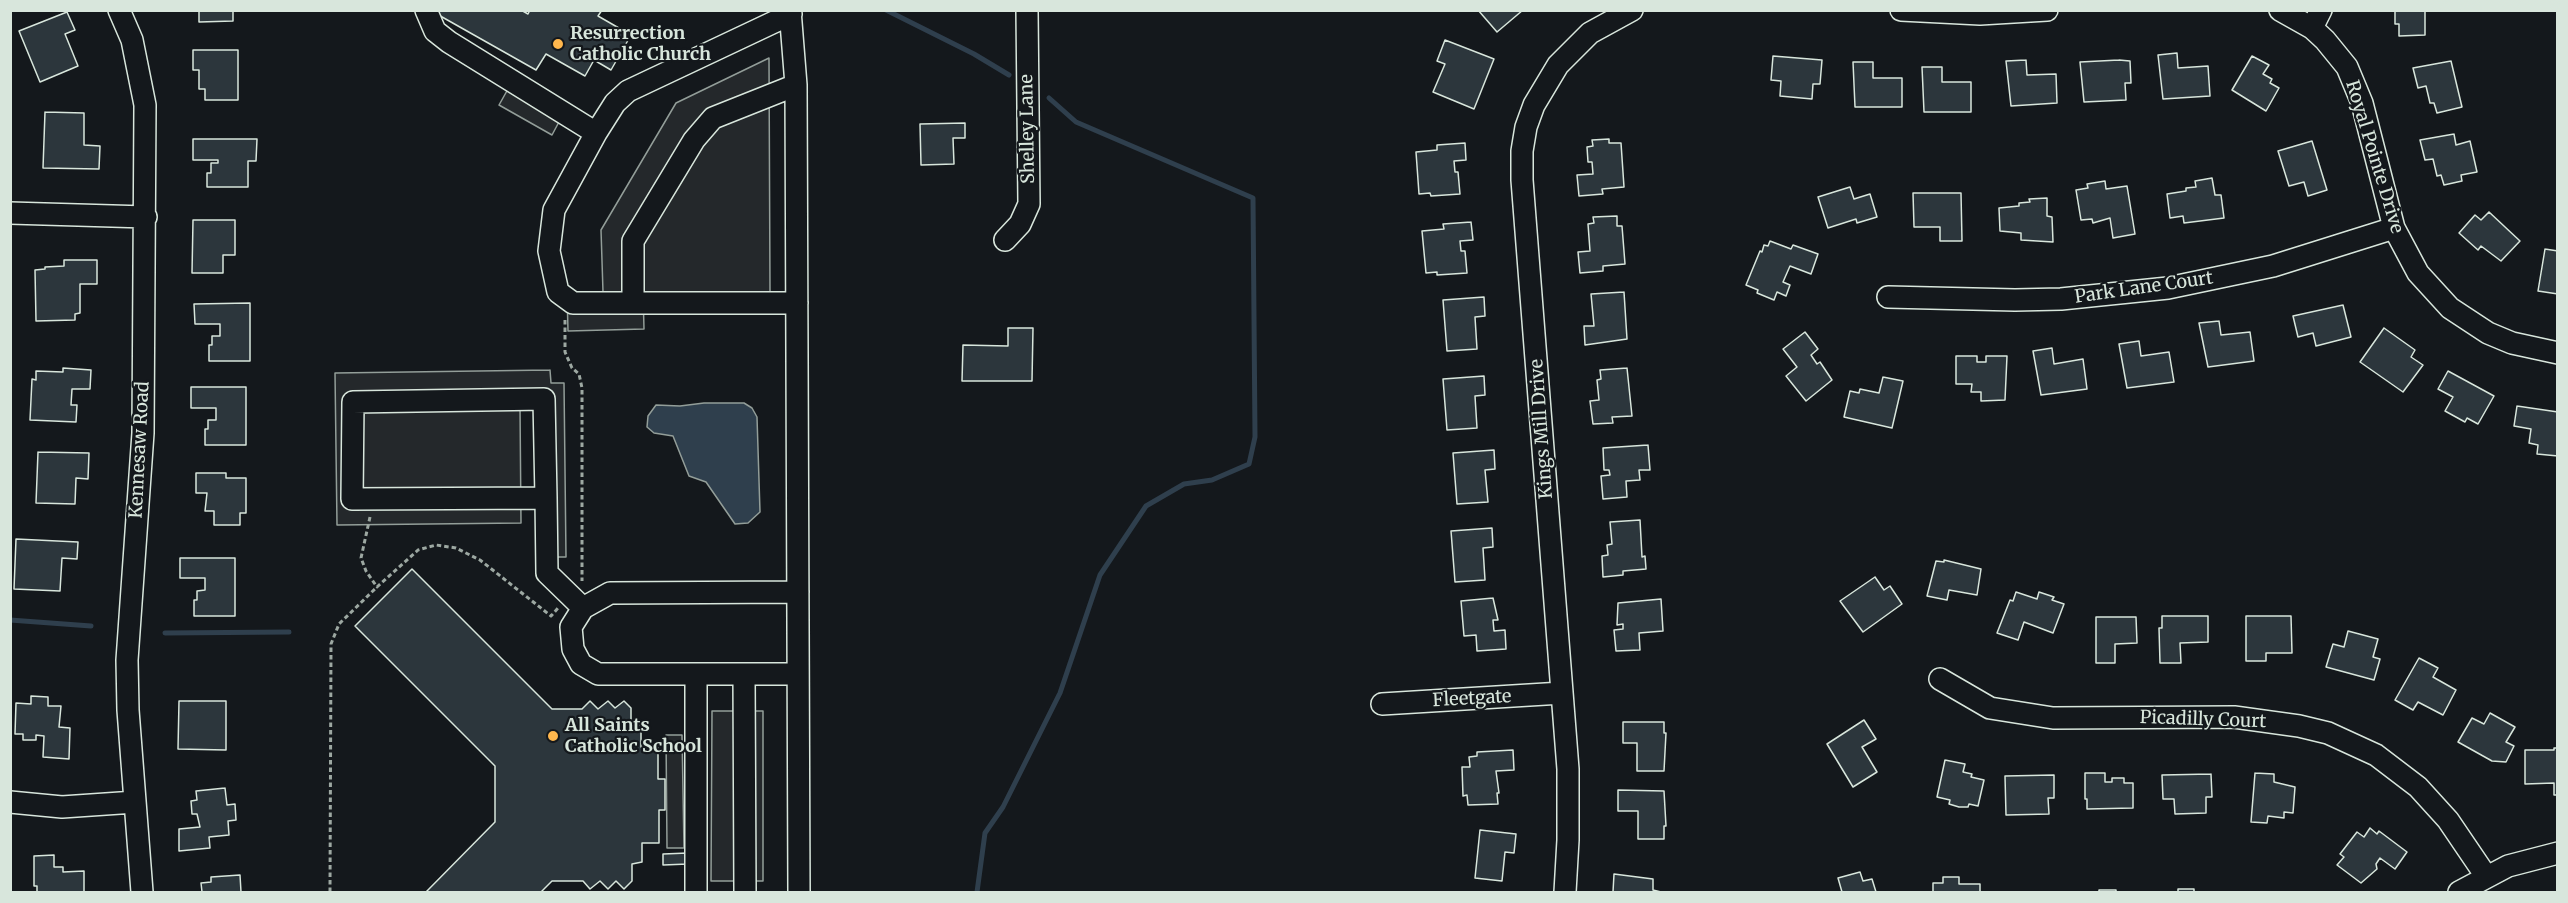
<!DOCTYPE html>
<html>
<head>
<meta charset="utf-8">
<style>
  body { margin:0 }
  #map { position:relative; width:2568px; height:903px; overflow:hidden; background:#14181c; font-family:Merriweather,serif }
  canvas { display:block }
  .frame { position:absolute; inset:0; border:12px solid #d8e6dc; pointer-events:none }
</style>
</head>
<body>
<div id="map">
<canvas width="2568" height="903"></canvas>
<div class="frame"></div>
</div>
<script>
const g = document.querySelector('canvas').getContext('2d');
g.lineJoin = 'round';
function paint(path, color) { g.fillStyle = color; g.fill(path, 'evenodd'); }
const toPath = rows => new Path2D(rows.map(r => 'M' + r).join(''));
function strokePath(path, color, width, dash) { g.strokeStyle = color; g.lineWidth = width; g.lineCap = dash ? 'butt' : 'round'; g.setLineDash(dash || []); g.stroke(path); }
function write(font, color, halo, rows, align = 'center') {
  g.font = font + ' Merriweather,serif'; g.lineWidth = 4.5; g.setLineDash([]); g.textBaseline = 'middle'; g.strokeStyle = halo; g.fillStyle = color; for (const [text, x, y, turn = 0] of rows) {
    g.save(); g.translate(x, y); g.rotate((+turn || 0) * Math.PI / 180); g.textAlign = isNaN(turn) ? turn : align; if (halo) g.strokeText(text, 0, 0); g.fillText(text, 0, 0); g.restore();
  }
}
const parking = toPath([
  [769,58,770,292,643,292,644,329,568,331,567,293,603,292,601,230,676,103,769,58],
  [508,89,560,120,552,135,499,105,508,89],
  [550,370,551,383,564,383,566,557,542,557,541,406,520,407,521,523,337,525,335,373,550,370],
  [712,711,763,711,763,881,711,881,712,711],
  [666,735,682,735,684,848,667,848,666,735]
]);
const water = toPath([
  [704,403,744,403,752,408,757,417,760,512,748,523,735,524,706,482,689,476,673,436,654,433,647,427,648,416,656,405,680,406,704,403]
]);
const stream = toPath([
  [886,10,974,54,1009,75],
  [10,620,91,626],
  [165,633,289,632],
  [977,892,985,833,1003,807,1060,693,1100,575,1146,506,1184,484,1212,480,1249,464,1255,437,1253,198,1076,122,1049,98]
]);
const building = toPath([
  [199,10,233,10,233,21,199,22,199,10],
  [437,10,521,10,528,14,530,10,602,10,598,16,631,35,611,70,594,60,585,76,546,54,536,70,435,13,437,10],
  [1478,10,1523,10,1497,32,1478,10],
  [2395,10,2425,10,2425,35,2399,36,2399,24,2395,24,2395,10],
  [67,12,75,30,65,34,78,66,40,82,19,31,67,12],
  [1445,40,1494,59,1474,109,1433,92,1445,64,1437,61,1445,40],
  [193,50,238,50,238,100,205,100,205,89,199,89,199,70,193,70,193,50],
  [2177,53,2178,68,2208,66,2210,96,2163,99,2158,55,2177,53],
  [1773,56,1822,60,1820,84,1813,84,1812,99,1780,96,1781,81,1771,80,1773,56],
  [2252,56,2269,65,2263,74,2272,79,2270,83,2279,88,2266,111,2232,90,2252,56],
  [2026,60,2027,75,2056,74,2057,103,2011,106,2006,61,2026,60],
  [2119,60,2130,61,2131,83,2125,83,2126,100,2084,102,2080,62,2119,60],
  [2451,61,2462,107,2437,113,2434,103,2430,103,2426,86,2418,88,2413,68,2451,61],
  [1853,62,1873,62,1873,78,1902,78,1902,107,1855,107,1853,62],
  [1922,67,1942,67,1942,82,1971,82,1971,112,1924,112,1922,67],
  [45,112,84,113,84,145,100,146,99,169,43,168,45,112],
  [965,123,965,138,953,138,954,164,921,165,920,124,965,123],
  [2454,134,2456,145,2470,141,2477,172,2461,175,2462,181,2444,185,2441,175,2437,176,2433,159,2425,160,2420,140,2454,134],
  [193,139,257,139,256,161,248,161,248,187,207,187,207,173,211,173,211,163,218,163,218,160,193,160,193,139],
  [1609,139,1609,143,1621,143,1624,187,1602,189,1603,194,1579,196,1577,175,1593,174,1592,162,1588,162,1587,147,1593,146,1592,140,1609,139],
  [2312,141,2327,190,2308,196,2304,182,2289,186,2278,151,2312,141],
  [1465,143,1466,160,1454,161,1455,172,1458,172,1460,194,1431,196,1430,193,1419,194,1416,152,1437,150,1437,145,1465,143],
  [2212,178,2215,195,2221,195,2224,218,2184,223,2183,216,2170,218,2167,194,2186,191,2186,188,2196,187,2195,181,2212,178],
  [2105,181,2106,189,2127,186,2135,234,2113,238,2110,218,2093,223,2092,219,2081,220,2076,190,2088,188,2087,184,2105,181],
  [1850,187,1854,199,1870,194,1877,217,1857,223,1856,219,1828,228,1818,197,1850,187],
  [1913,193,1961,193,1962,241,1940,241,1940,227,1914,227,1913,193],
  [2047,198,2047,216,2052,217,2053,242,2021,240,2021,233,2000,231,1999,208,2019,206,2019,203,2030,202,2029,199,2047,198],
  [2489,212,2520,241,2501,261,2481,246,2478,250,2459,233,2475,215,2481,220,2489,212],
  [1617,216,1617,226,1622,226,1625,264,1603,266,1603,271,1580,273,1578,252,1590,251,1588,224,1594,223,1593,217,1617,216],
  [193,220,235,220,235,255,223,255,223,273,192,273,193,220],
  [1471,222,1473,240,1460,241,1461,251,1465,251,1467,273,1437,275,1437,272,1426,273,1422,231,1444,229,1443,224,1471,222],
  [1770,241,1791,249,1793,245,1818,254,1811,274,1790,266,1783,282,1790,285,1786,296,1777,292,1774,300,1757,293,1758,290,1746,285,1760,251,1762,252,1764,245,1768,246,1770,241],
  [2545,249,2558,251,2558,294,2538,291,2545,249],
  [64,260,97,260,97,284,80,284,80,313,75,314,75,320,36,321,35,270,45,269,45,267,64,266,64,260],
  [1624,292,1627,339,1585,345,1584,326,1594,326,1591,294,1624,292],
  [1484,297,1485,316,1475,317,1477,349,1447,351,1443,300,1484,297],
  [250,303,250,361,209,361,209,345,212,345,212,336,220,336,220,324,195,324,194,304,250,303],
  [2343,305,2351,337,2316,346,2313,333,2298,337,2293,316,2343,305],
  [2219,321,2221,335,2250,332,2254,361,2208,367,2199,323,2219,321],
  [1008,328,1033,328,1032,381,962,381,963,345,1008,346,1008,328],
  [2384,328,2415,350,2411,357,2423,365,2403,392,2360,362,2384,328],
  [1805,332,1818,349,1811,355,1817,364,1820,362,1832,380,1806,401,1786,376,1797,367,1783,349,1805,332],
  [2139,341,2141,356,2169,352,2174,382,2127,388,2119,344,2139,341],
  [2052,348,2054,364,2083,359,2087,389,2041,395,2033,351,2052,348],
  [1956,356,1977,356,1977,362,1986,362,1986,356,2007,356,2005,400,1981,401,1981,392,1971,392,1972,384,1956,384,1956,356],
  [63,368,91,370,90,389,72,389,71,405,77,405,76,422,30,420,32,379,36,380,36,371,63,372,63,368],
  [1627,368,1632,416,1612,417,1613,423,1593,424,1590,401,1599,400,1597,380,1601,379,1600,370,1627,368],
  [2448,371,2494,396,2478,424,2467,418,2465,422,2445,411,2453,397,2438,389,2448,371],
  [1484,376,1485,395,1475,396,1477,428,1447,430,1443,379,1484,376],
  [1883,377,1903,381,1892,428,1844,417,1850,391,1859,393,1860,389,1879,393,1883,377],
  [191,387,246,387,246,445,205,445,205,429,208,429,208,420,216,420,216,408,191,408,191,387],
  [2517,406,2558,412,2558,456,2537,454,2538,445,2529,443,2531,429,2514,426,2517,406],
  [1648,445,1650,470,1639,470,1640,480,1626,481,1627,497,1603,499,1601,476,1610,475,1609,470,1604,470,1603,448,1648,445],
  [1494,450,1495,469,1485,470,1488,502,1457,504,1453,453,1494,450],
  [38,452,89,453,88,479,76,478,75,504,36,503,38,452],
  [196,473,226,473,226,478,246,478,246,513,240,513,240,525,214,525,214,511,205,511,207,493,196,493,196,473],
  [1640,520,1642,557,1645,556,1646,569,1623,571,1623,575,1603,577,1602,556,1608,555,1607,545,1612,544,1610,522,1640,520],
  [1492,528,1493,547,1483,548,1485,580,1455,582,1451,531,1492,528],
  [16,539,78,542,77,559,62,558,60,591,14,589,16,539],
  [180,558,235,558,235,616,194,616,194,600,197,600,197,591,205,590,205,578,180,578,180,558],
  [1944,560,1981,569,1977,595,1949,590,1947,600,1927,596,1936,561,1944,562,1944,560],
  [412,569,552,709,582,709,590,701,598,709,608,701,615,708,624,701,631,708,631,725,641,725,641,747,658,746,658,779,665,779,665,810,659,810,659,843,642,843,642,862,632,864,632,881,624,889,616,881,608,889,600,881,590,889,583,881,552,881,541,892,426,892,495,822,495,766,355,626,412,569],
  [1875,577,1884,590,1890,586,1902,604,1863,632,1840,601,1875,577],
  [2016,592,2037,599,2039,592,2054,597,2052,600,2064,604,2053,633,2024,622,2018,640,1997,633,2010,600,2013,601,2016,592],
  [1493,598,1498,620,1493,620,1494,631,1505,630,1506,649,1477,651,1476,635,1464,636,1461,601,1493,598],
  [1661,599,1663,631,1639,633,1640,650,1616,651,1614,630,1623,629,1623,624,1617,625,1618,603,1661,599],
  [2162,616,2208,616,2208,642,2180,643,2181,663,2160,663,2159,628,2162,628,2162,616],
  [2246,616,2291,616,2292,653,2266,653,2266,661,2246,661,2246,616],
  [2096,617,2136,617,2137,643,2115,644,2115,663,2096,663,2096,617],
  [2348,631,2378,639,2373,657,2380,659,2374,680,2326,667,2333,644,2344,647,2348,631],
  [2419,658,2438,668,2433,677,2456,690,2443,715,2418,702,2413,710,2395,700,2419,658],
  [31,696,48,697,48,706,61,706,59,727,70,728,69,759,43,757,44,736,36,735,36,740,23,740,23,734,15,734,16,703,31,704,31,696],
  [179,701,226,701,226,750,178,749,179,701],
  [2490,713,2515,727,2506,742,2514,746,2506,762,2492,761,2458,742,2472,718,2484,724,2490,713],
  [1864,720,1876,739,1862,747,1877,772,1853,787,1827,744,1864,720],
  [1623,722,1664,722,1664,733,1666,733,1664,771,1637,771,1637,743,1623,743,1623,722],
  [2554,748,2558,748,2558,795,2554,795,2554,783,2525,784,2525,750,2554,750,2554,748],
  [1513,750,1514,770,1496,771,1499,793,1497,793,1498,804,1468,805,1467,795,1463,796,1462,767,1470,767,1469,757,1477,756,1477,752,1513,750],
  [1945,760,1965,764,1963,772,1972,774,1971,777,1984,780,1978,806,1969,804,1968,807,1959,807,1949,804,1950,800,1937,797,1945,760],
  [2085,773,2105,773,2105,782,2112,782,2112,778,2124,778,2124,783,2133,783,2133,808,2087,809,2087,799,2085,799,2085,773],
  [2255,773,2274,774,2274,782,2295,787,2293,813,2284,812,2284,818,2268,816,2267,823,2251,822,2255,773],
  [2211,774,2212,797,2206,797,2206,813,2175,814,2174,799,2163,799,2162,775,2211,774],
  [2054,775,2054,798,2048,798,2049,814,2006,815,2005,776,2054,775],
  [225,788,227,805,235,804,236,820,228,821,229,835,209,837,210,848,179,851,179,829,200,827,197,814,192,814,191,801,197,800,196,791,225,788],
  [1618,790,1664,791,1666,826,1664,826,1664,839,1638,839,1638,811,1618,811,1618,790],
  [2370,828,2377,834,2379,831,2407,852,2395,869,2380,858,2376,864,2377,869,2361,883,2337,865,2344,857,2340,854,2357,832,2364,837,2370,828],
  [1480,830,1516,834,1514,853,1505,852,1502,881,1475,878,1480,830],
  [688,853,688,864,663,865,663,854,688,853],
  [54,855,54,867,63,867,63,872,84,871,84,892,37,892,37,886,34,886,34,856,54,855],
  [1860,872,1863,881,1872,879,1876,892,1840,892,1842,892,1838,878,1860,872],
  [1614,874,1653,879,1653,890,1661,892,1613,892,1614,874],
  [240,875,241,892,202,892,201,883,211,882,211,877,240,875],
  [1943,877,1959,877,1959,884,1980,884,1980,892,1933,892,1933,883,1943,883,1943,877],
  [2178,889,2194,889,2194,892,2178,892,2178,889],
  [2099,890,2116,890,2116,892,2099,892,2099,890]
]);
const path = toPath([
  [565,320,565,352,572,368,579,374,582,388,582,581],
  [370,517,361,558,366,571,377,587,418,550,436,545,456,548,480,560,551,616,558,608],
  [330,892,331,644,339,624,377,587]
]);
const minor = toPath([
  [119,10,132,40,145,105,143,433,127,660,128,710,142,892],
  [426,10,435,31,449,42,596,133],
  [790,10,796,85,799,892],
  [1901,10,1980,14,2047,10],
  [2280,10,2312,28,2325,40,2347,67,2362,103,2394,228,2418,273,2450,308,2488,333,2512,343,2558,353],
  [791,14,628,91,615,103,596,133,554,210,549,251,558,292,573,303,797,303],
  [2312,28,2321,10],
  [10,213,146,217],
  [1005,240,1020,224,1029,204,1027,10],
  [1888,297,2015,300,2061,299,2168,288,2273,266,2394,228],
  [633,303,633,241,694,140,713,118,796,85],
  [546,498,352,499,353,402,544,399,546,498,547,573,583,608],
  [798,592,610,593,583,608,571,627,573,649,581,664,598,674,798,674],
  [696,674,696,892],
  [744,674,745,892],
  [1940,679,1990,708,2053,718,2234,717,2299,726,2328,733,2376,755,2418,787,2448,820,2486,876],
  [1382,704,1562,693],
  [10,802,62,807,135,802],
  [1565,892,1568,840,1568,769,1522,180,1522,151,1526,127,1534,105,1558,65,1590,33,1632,10],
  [2459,892,2508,866,2558,853]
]);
const markers = [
  [558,44,6,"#ffb74d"],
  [553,736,6,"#ffb74d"]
];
const poiNames = [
  ["Resurrection",570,34],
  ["Catholic Church",570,55],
  ["All Saints",565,726],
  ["Catholic School",565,747]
];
const streetNames = [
  ["Shelley Lane",1028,129,-91],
  ["Royal Pointe Drive",2374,157,73],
  ["Park Lane Court",2144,288,-8],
  ["Kings Mill Drive",1542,429,-94],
  ["Kennesaw Road",140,450,-87],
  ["Fleetgate",1472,699,-3],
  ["Picadilly Court",2203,720,2]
];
paint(parking, '#24282b');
strokePath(parking, '#939e99', 1.5);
paint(water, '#2f3f4d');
strokePath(water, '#939e99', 1.5);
strokePath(stream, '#2f3f4d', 5);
paint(building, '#2c363c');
strokePath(building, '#d8e6dc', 1.5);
strokePath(minor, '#d8e6dc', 24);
strokePath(path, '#9da8a2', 3, [4.5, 3]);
strokePath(minor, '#14181c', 21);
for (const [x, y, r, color] of markers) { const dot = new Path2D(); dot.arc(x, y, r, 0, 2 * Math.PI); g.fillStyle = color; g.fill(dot); strokePath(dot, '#14181c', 2); }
write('bold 18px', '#d8e6dc', '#14181c', poiNames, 'left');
write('18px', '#d8e6dc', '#14181c', streetNames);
</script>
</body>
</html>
